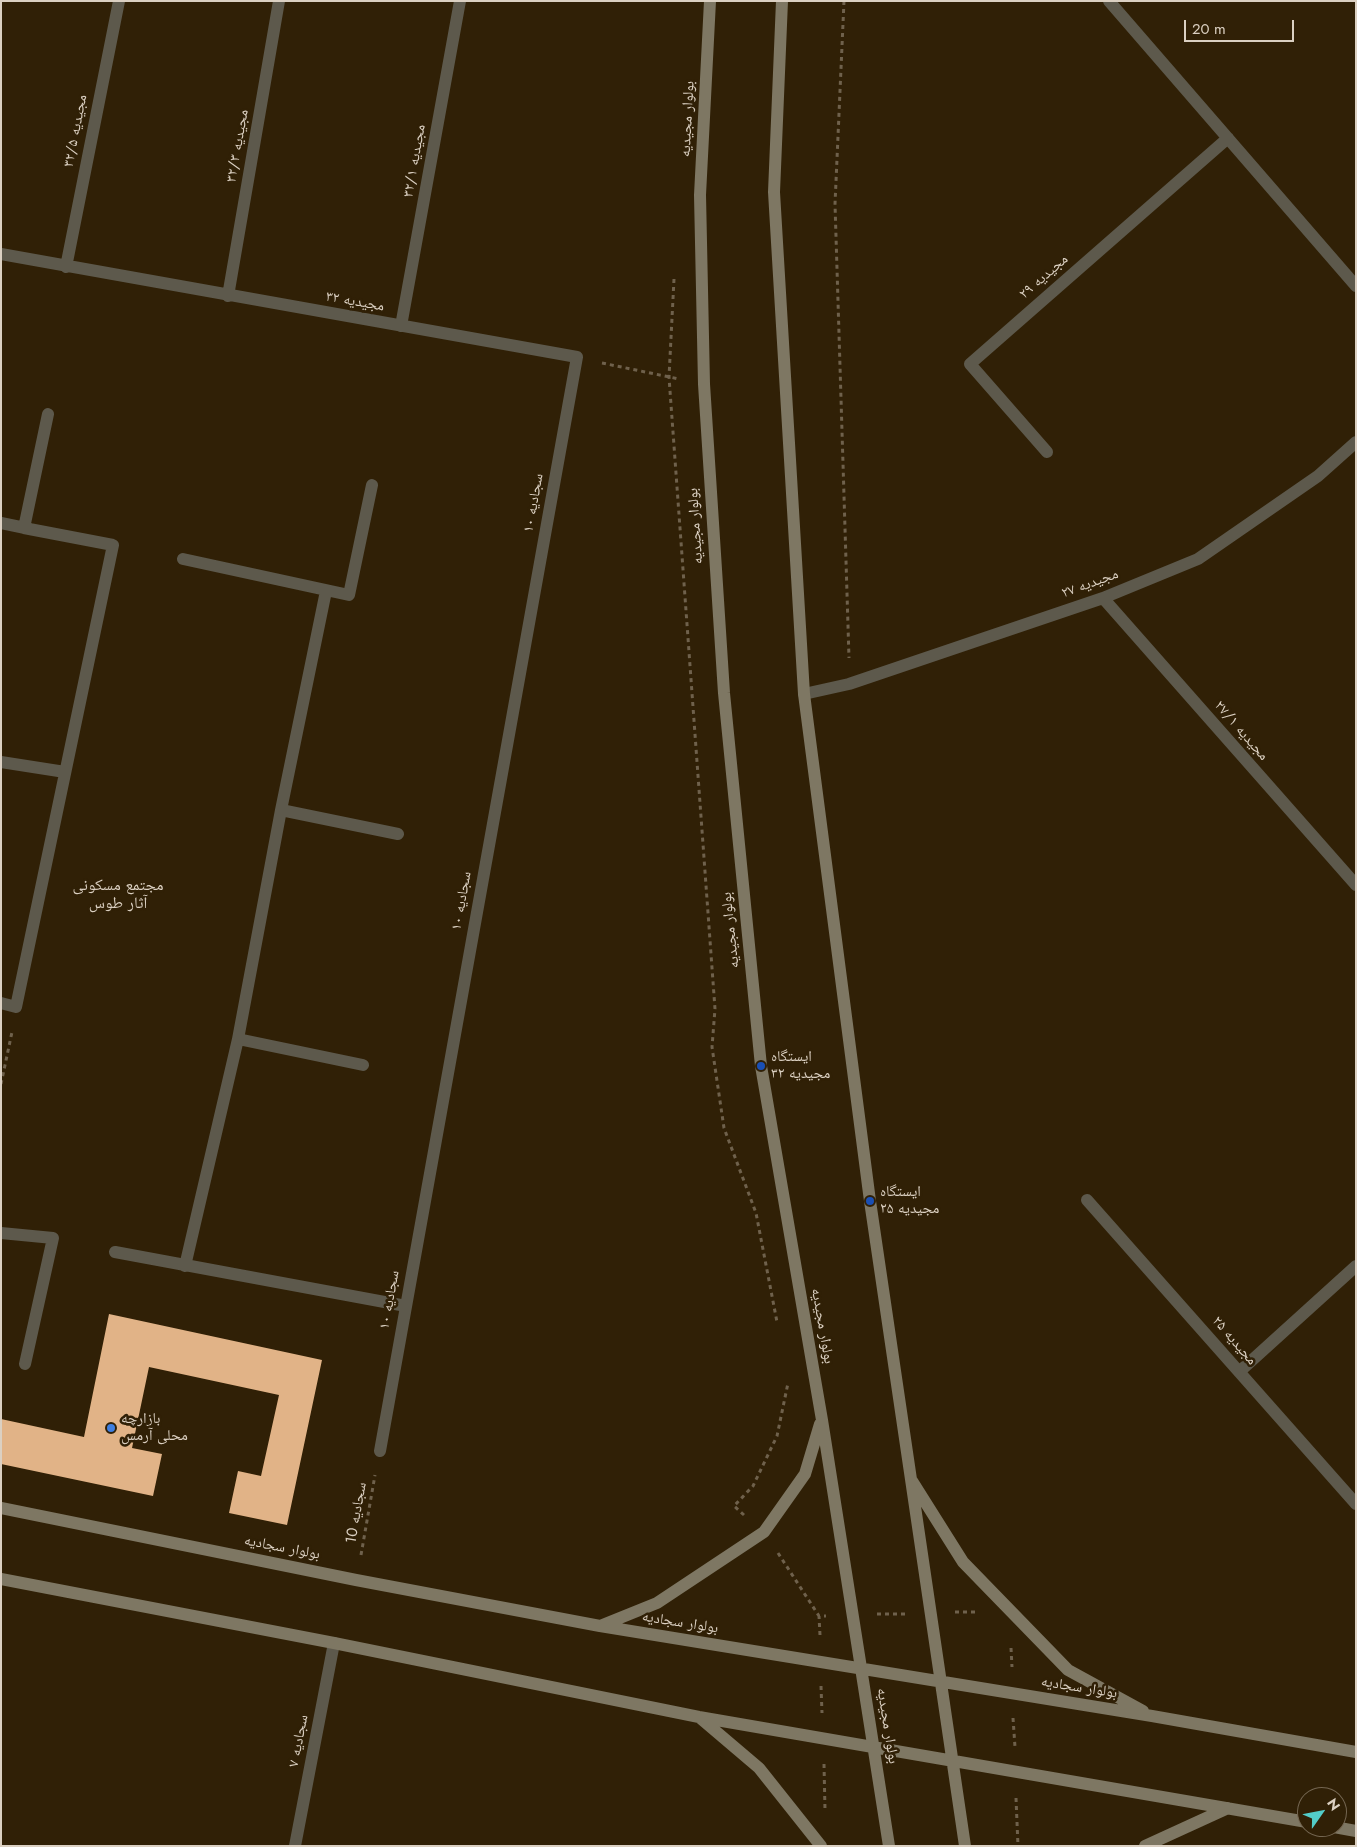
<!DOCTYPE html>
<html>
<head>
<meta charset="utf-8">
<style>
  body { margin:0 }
  #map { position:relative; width:1357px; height:1847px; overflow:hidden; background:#302006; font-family:Jost,sans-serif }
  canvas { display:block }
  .frame { position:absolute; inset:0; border:2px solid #dbd0c2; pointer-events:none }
  .north { position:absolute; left:1297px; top:1787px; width:50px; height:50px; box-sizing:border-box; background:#302006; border:1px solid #746651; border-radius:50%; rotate:57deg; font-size:14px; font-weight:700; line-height:20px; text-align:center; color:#dbd0c2 }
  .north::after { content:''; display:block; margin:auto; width:18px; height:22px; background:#53cdc9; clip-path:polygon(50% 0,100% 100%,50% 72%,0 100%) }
  .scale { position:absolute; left:1184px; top:20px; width:110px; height:22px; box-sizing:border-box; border:2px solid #dbd0c2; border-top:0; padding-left:6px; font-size:15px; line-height:18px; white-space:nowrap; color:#dbd0c2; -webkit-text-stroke:4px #302006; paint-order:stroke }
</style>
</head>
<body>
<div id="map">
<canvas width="1357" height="1847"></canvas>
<div class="frame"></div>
<div class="north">N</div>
<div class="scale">20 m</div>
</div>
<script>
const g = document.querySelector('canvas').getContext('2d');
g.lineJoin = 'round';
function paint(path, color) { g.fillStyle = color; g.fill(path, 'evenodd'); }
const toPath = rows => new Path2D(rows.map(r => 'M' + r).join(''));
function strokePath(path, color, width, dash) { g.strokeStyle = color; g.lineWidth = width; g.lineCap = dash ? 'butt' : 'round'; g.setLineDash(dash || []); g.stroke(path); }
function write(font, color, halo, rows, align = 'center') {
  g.font = font + ' Jost,"Noto Naskh Arabic",sans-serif'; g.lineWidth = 5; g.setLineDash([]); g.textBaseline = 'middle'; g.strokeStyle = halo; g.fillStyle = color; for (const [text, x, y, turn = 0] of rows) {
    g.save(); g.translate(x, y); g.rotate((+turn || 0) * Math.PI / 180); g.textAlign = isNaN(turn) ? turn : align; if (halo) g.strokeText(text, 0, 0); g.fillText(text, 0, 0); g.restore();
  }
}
const building = toPath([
  [109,1314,322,1360,287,1525,229,1513,238,1471,261,1476,279,1395,149,1367,132,1448,162,1454,153,1496,1,1464,1,1419,84,1437]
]);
const path = toPath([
  [844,1,835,204,849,658],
  [674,279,669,377,715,1009,712,1047,724,1128,756,1213,777,1322],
  [602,363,679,379],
  [1,1084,12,1032],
  [744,1515,734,1506,753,1486,777,1436,788,1383],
  [778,1553,819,1616],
  [361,1555,375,1475],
  [955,1612,976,1612],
  [877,1614,906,1614],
  [820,1635,819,1616,826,1616],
  [1011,1648,1012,1667],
  [821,1686,822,1713],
  [1013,1718,1015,1747],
  [824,1764,825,1810],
  [1016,1798,1018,1846]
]);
const street = toPath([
  [1109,1,1356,286],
  [1,254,577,357,380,1451],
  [66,267,119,1],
  [228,296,279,1],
  [401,326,460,1],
  [1047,452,970,364,1228,138],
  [1,523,30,529],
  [183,559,349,595,372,485],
  [1103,598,1356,885],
  [804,694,849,684,1103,598,1198,559,1318,476,1356,442],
  [1,762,65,772],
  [281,810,398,834],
  [1,1003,16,1007,113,545,24,528,48,414],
  [238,1039,363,1065],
  [1087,1200,1356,1504],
  [1,1233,53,1238,25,1364],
  [115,1252,406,1306],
  [185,1266,238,1039,281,810,326,591],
  [1239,1372,1356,1266],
  [295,1846,334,1643]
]);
const secondary = toPath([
  [710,1,700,195,704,384,724,693,761,1066,822,1420,889,1846],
  [782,1,774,192,804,694,870,1201,965,1846],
  [912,1481,963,1562,1068,1670,1143,1711],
  [1,1508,356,1580,600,1626,1152,1716,1356,1752],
  [1,1579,334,1643,699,1717,1307,1822],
  [600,1626,657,1603,764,1532,805,1474,820,1424],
  [699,1717,759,1768,821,1846],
  [1334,1827,1356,1831],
  [1145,1846,1228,1808]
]);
const markers = [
  [761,1066,5,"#1a4fb4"],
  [870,1201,5,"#1a4fb4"],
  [111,1428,5,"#3f7fe0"]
];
const streetNames = [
  ["بولوار مجیدیه",688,119,-87],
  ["مجیدیه ۳۲/۵",76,131,-79],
  ["مجیدیه ۳۲/۳",238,146,-80],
  ["مجیدیه ۳۲/۱",415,161,-80],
  ["مجیدیه ۲۹",1044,277,-41],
  ["مجیدیه ۳۲",355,302,10],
  ["سجادیه ۱۰",534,503,-80],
  ["بولوار مجیدیه",696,526,-94],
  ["مجیدیه ۲۷",1090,584,-20],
  ["مجیدیه ۲۷/۱",1241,731,49],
  ["سجادیه ۱۰",462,901,-80],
  ["بولوار مجیدیه",731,930,-96],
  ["سجادیه ۱۰",390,1300,-80],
  ["بولوار مجیدیه",822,1326,80],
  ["مجیدیه ۲۵",1234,1341,49],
  ["سجادیه 10",357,1513,-80],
  ["بولوار سجادیه",282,1548,11],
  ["بولوار سجادیه",680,1623,9],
  ["بولوار سجادیه",1079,1688,9],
  ["بولوار مجیدیه",887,1726,81],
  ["سجادیه ۷",299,1741,-79]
];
const poiNames = [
  ["ایستگاه",771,1057],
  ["مجیدیه ۳۲",771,1074],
  ["ایستگاه",880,1192],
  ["مجیدیه ۲۵",880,1209],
  ["بازارچه",121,1419],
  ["محلی آرمس",121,1436]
];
const neighbourhoodNames = [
  ["مجتمع مسکونی",118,886],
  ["آثار طوس",118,904]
];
paint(building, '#e1b387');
strokePath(path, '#6f614c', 3, [4, 4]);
strokePath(street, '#5d594c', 12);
strokePath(secondary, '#7e7763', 12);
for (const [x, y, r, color] of markers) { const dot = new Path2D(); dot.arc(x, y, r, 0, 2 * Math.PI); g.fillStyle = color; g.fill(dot); strokePath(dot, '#302006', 2); }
write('15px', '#dbd0c2', '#302006', streetNames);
write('15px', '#dbd0c2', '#302006', poiNames, 'left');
write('16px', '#dbd0c2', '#302006', neighbourhoodNames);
</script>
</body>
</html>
